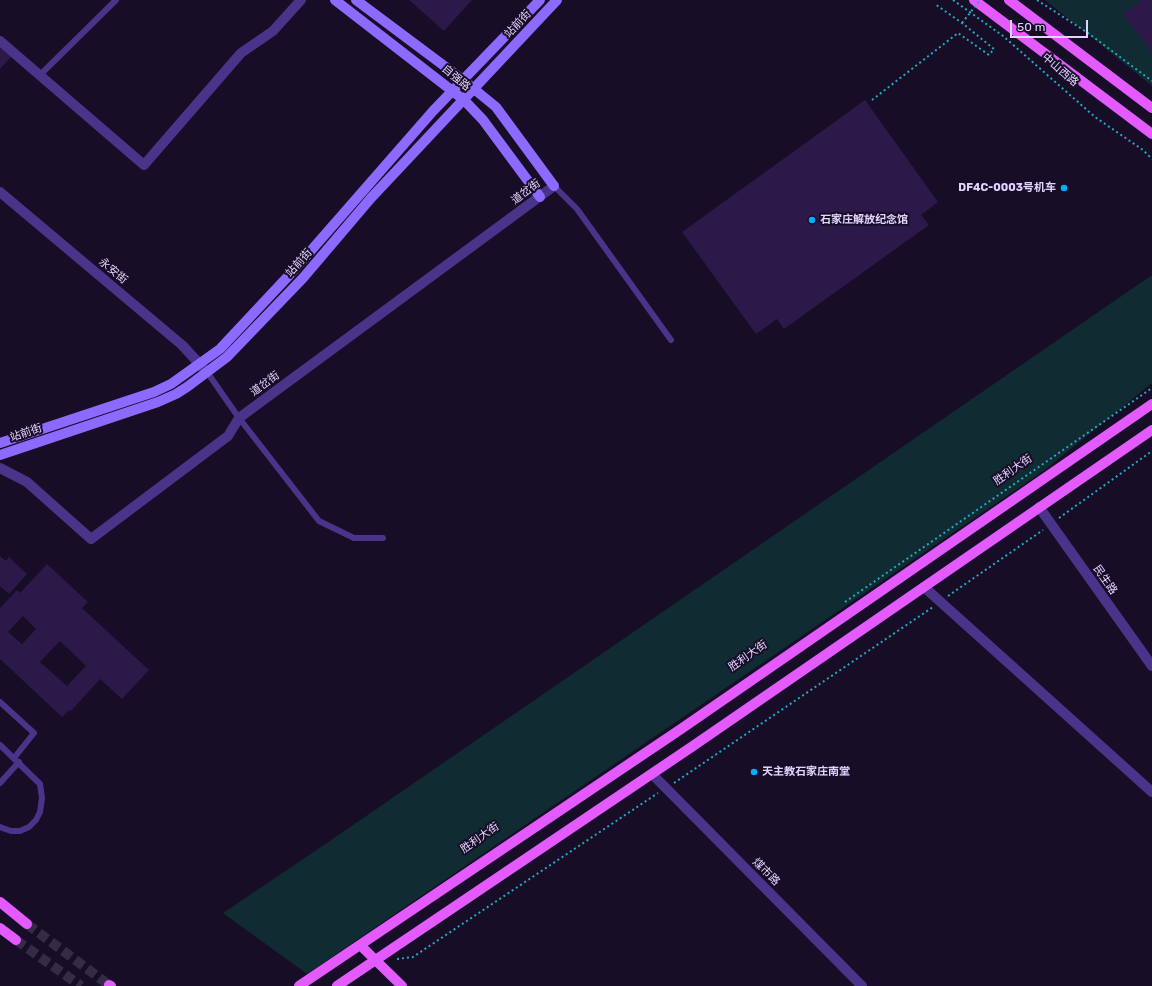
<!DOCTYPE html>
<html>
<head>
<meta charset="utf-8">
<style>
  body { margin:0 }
  #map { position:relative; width:1152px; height:986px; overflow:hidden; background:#170d27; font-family:Rubik,sans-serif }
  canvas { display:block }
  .scale { position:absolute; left:1010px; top:20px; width:78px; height:18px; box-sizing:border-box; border:2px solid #e1d3ff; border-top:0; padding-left:5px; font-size:12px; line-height:14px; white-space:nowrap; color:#e1d3ff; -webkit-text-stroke:3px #170d27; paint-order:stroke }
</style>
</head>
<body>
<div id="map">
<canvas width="1152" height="986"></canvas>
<div class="scale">50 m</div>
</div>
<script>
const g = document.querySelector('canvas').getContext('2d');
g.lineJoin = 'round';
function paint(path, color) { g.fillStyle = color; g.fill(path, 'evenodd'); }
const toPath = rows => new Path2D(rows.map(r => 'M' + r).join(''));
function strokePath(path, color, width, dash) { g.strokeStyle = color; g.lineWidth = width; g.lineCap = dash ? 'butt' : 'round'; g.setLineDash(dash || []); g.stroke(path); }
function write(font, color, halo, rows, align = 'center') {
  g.font = font + ' Rubik,"Noto Sans SC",sans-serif'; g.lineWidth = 4; g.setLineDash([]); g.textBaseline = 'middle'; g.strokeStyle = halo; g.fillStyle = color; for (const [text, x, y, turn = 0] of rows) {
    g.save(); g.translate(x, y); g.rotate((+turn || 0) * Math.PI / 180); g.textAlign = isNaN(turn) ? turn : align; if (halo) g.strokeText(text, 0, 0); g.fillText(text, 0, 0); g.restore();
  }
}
const green = toPath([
  [1045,0,1152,0,1152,86],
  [1152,275,1152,383,1045,470,307,974,223,913,324,845]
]);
const building = toPath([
  [409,0,472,0,444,31],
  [1141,0,1152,0,1152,53,1123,14],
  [0,48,11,57,0,69],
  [865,100,938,202,921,215,929,225,784,329,777,319,756,334,682,232],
  [0,556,6,561,9,557,27,574,9,594,0,586],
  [47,564,88,602,82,608,149,670,122,699,100,679,71,711,69,710,62,717,0,659,0,608,17,590,20,593],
  [23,616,36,629,22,644,8,632],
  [60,641,86,666,67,686,40,662]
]);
const primaryTunnel = toPath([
  [27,924,109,985],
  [16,940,81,986]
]);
const path = toPath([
  [953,0,1003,36,1095,117,1143,150,1152,159],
  [1037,0,1088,33,1152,81],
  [872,100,958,33,989,55,994,49,962,23,935,4],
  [1059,518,1152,451],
  [948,596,1043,530],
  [845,602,1152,388],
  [674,783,933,607],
  [397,959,413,957,658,793]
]);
const service = toPath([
  [40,75,116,0],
  [554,186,577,209,671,340],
  [207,372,239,418,319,521,354,538,383,538],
  [0,702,34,733,14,758],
  [0,745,40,784,42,798,40,812,36,820,29,827,20,831,11,831,0,827],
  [0,783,19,762]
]);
const minor = toPath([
  [0,41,144,165,241,53,273,31,301,0],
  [0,468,27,482,91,539,228,436,239,418,554,186],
  [924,587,1152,792],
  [652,774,862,986]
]);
const tertiary = toPath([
  [0,192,182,345,207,372],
  [1039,507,1152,666]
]);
const secondary = toPath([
  [335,0,464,100,483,120,540,197],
  [356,0,463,80,496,107,554,186],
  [0,443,154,392,171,384,220,349,294,270,433,111,540,0],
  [0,455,158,402,176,394,187,387,227,357,303,278,371,198,557,0]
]);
const primary = toPath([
  [974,0,1152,134],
  [1009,0,1152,108],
  [0,902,27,924],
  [0,928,16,940],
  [360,945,402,986],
  [109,985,111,986],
  [299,986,681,729,1152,404],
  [337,986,693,746,1152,430]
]);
const pathBridge = toPath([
  [962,23,980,0]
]);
const markers = [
  [1064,188,4,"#00b0fe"],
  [812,220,4,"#00b0fe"],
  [754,772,4,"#00b0fe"]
];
const streetNames = [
  ["站前街",518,24,-47],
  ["中山西路",1060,70,41],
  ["自强路",456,78,40],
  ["道岔街",526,192,-37],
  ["站前街",299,263,-48],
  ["永安街",113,271,40],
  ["道岔街",265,384,-36],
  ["站前街",26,433,-19],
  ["胜利大街",1013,470,-35],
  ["民生路",1105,580,55],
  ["胜利大街",748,656,-35],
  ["胜利大街",480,838,-35],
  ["煤市路",766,872,45]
];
const poiNames = [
  ["DF4C-0003号机车",1056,188,"right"],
  ["石家庄解放纪念馆",820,220],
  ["天主教石家庄南堂",762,772]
];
paint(green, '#102b31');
paint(building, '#2c1849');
strokePath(primaryTunnel, '#352b47', 10, [10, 5]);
strokePath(path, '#25aac1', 2, [2, 3]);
strokePath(service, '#493489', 6);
strokePath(minor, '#493489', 10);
strokePath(tertiary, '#493489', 10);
strokePath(secondary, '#8c6aff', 10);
strokePath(primary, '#e35aff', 10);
strokePath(pathBridge, '#25aac1', 2, [2, 3]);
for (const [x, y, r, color] of markers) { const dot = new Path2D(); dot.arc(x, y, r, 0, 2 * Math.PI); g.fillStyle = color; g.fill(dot); strokePath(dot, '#170d27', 1.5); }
write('11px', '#e1d3ff', '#170d27', streetNames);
write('bold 11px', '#e1d3ff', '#170d27', poiNames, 'left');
</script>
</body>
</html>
